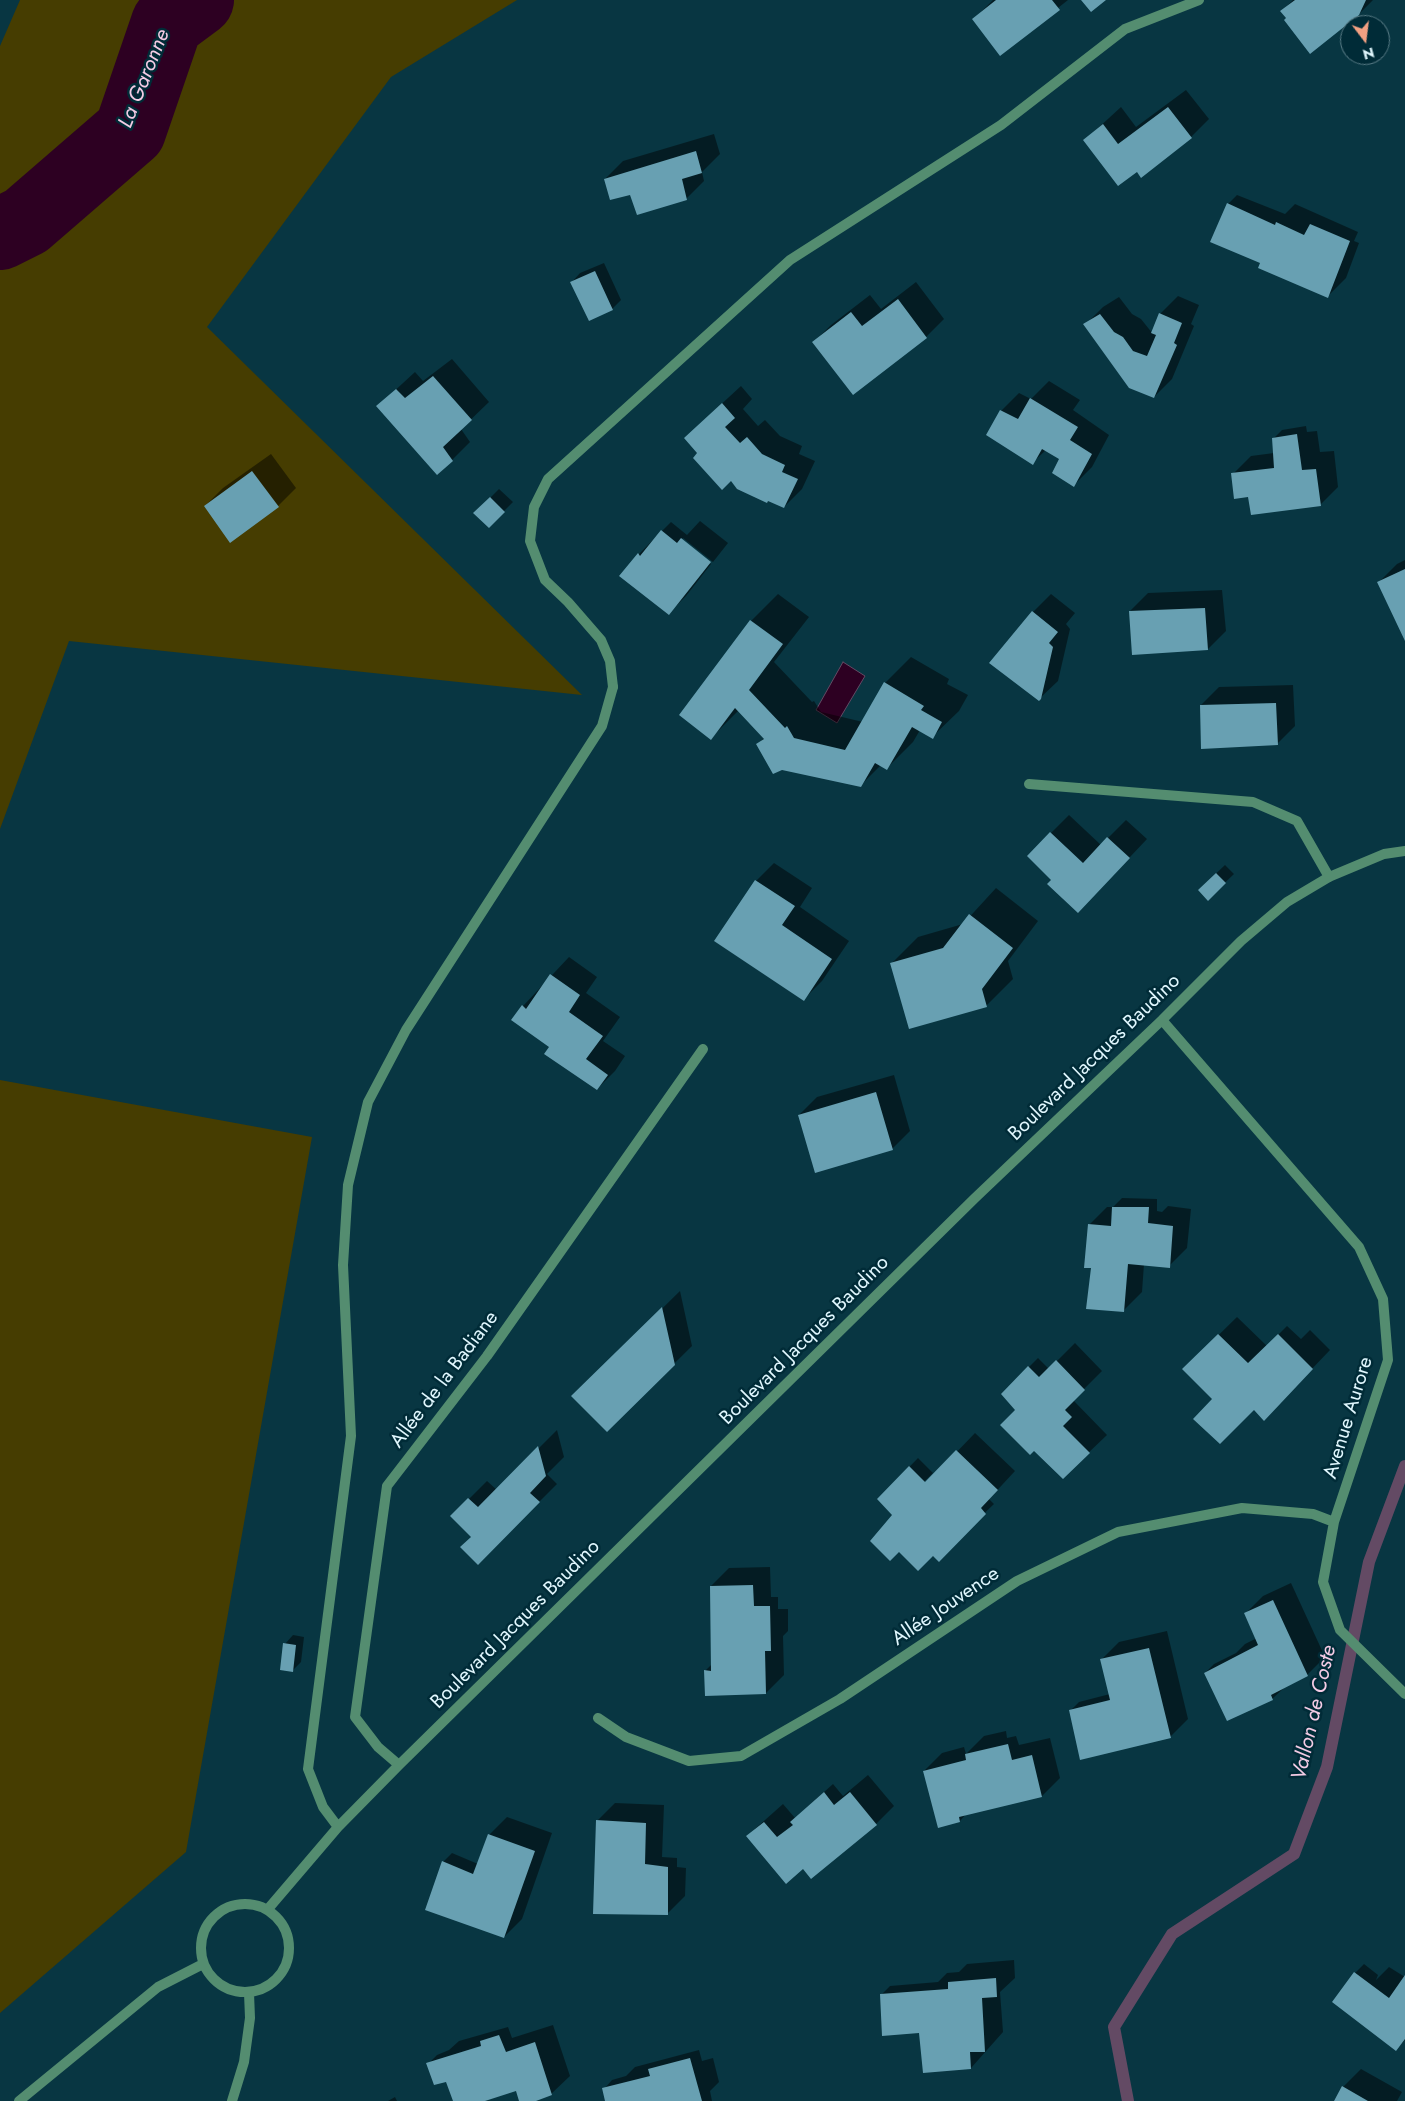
<!DOCTYPE html>
<html>
<head>
<meta charset="utf-8">
<style>
  body { margin:0 }
  #map { position:relative; width:1405px; height:2101px; overflow:hidden; background:#083642; font-family:Jost,sans-serif }
  canvas { display:block }
  .north { position:absolute; left:1340px; top:15px; width:50px; height:50px; box-sizing:border-box; background:#002b37; border:1px solid #5a7d87; border-radius:50%; rotate:165deg; font-size:14px; font-weight:700; line-height:20px; text-align:center; color:#e0f7fe }
  .north::after { content:''; display:block; margin:auto; width:18px; height:22px; background:#f3a082; clip-path:polygon(50% 0,100% 100%,50% 72%,0 100%) }
</style>
</head>
<body>
<div id="map">
<canvas width="1405" height="2101"></canvas>
<div class="north">N</div>
</div>
<script>
const g = document.querySelector('canvas').getContext('2d');
g.lineJoin = 'round';
function paint(path, color) { g.fillStyle = color; g.fill(path, 'evenodd'); }
const toPath = rows => new Path2D(rows.map(r => 'M' + r).join(''));
function strokePath(path, color, width, dash) { g.strokeStyle = color; g.lineWidth = width; g.lineCap = dash ? 'butt' : 'round'; g.setLineDash(dash || []); g.stroke(path); }
function write(font, color, halo, rows, align = 'center') {
  g.font = font + ' Jost,sans-serif'; g.lineWidth = 5; g.setLineDash([]); g.textBaseline = 'middle'; g.strokeStyle = halo; g.fillStyle = color; for (const [text, x, y, turn = 0] of rows) {
    g.save(); g.translate(x, y); g.rotate((+turn || 0) * Math.PI / 180); g.textAlign = isNaN(turn) ? turn : align; if (halo) g.strokeText(text, 0, 0); g.fillText(text, 0, 0); g.restore();
  }
}
const green = toPath([
  [20,0,517,0,391,77,207,327,582,695,69,641,0,829,0,46],
  [0,1080,312,1137,186,1852,0,2013]
]);
const water = toPath([
  [843,662,865,676,837,723,816,710,843,662]
]);
const shadow = toPath([
  [993,0,1068,0,1000,54,974,19],
  [1293,0,1373,0,1358,15,1287,18,1282,11],
  [1186,90,1209,119,1191,137,1137,170,1085,140,1121,107,1136,127],
  [714,134,720,154,702,172,704,181,686,199,631,193,605,179,623,161],
  [1237,195,1285,214,1295,204,1358,232,1354,241,1359,243,1346,278,1328,296,1261,263,1228,204],
  [604,263,621,300,612,309,572,282,580,273],
  [916,282,944,319,926,337,853,394,813,343,831,325,870,295,881,309],
  [1178,296,1199,305,1191,324,1194,326,1172,379,1154,397,1085,325,1103,307,1119,297,1132,314,1141,319,1153,334,1160,314],
  [452,359,489,402,461,429,470,442,438,474,378,406,415,372,423,381],
  [1049,381,1080,400,1073,410,1109,435,1092,467,1074,485,1061,459,1046,450,1032,463,1001,411,1019,393,1031,399],
  [741,386,752,399,743,409,758,426,765,420,780,436,802,446,799,454,815,461,802,489,784,507,731,480,699,453,703,421],
  [1306,426,1307,432,1317,431,1320,452,1334,451,1338,487,1320,505,1249,496,1233,474,1251,456,1274,453,1273,439,1282,430],
  [271,454,296,488,278,506,205,506,223,488],
  [499,489,513,502,489,526,475,513],
  [700,521,728,543,713,562,683,538,681,540,711,564,686,596,668,614,621,576,639,554,671,522,687,535],
  [1405,560,1405,638,1379,582,1397,564],
  [1222,590,1226,631,1208,649,1130,611,1148,593],
  [778,594,809,617,774,662,812,702,814,701,821,712,863,722,885,683,911,657,949,679,947,684,968,695,959,711,932,737,920,730,913,742,887,768,881,765,860,786,758,744,765,737,739,710,711,738,680,715,751,621],
  [1051,594,1075,613,1066,624,1070,629,1058,681,1039,699,1033,612],
  [1293,685,1295,726,1277,744,1201,705,1219,687],
  [1069,815,1101,845,1126,820,1147,839,1096,893,1053,880,1051,833],
  [774,863,812,888,800,907,849,941,822,981,804,999,756,881],
  [1225,865,1234,874,1208,899,1208,881],
  [996,888,1038,921,1008,961,1013,979,986,1006,892,963,918,937,963,924],
  [569,957,597,977,586,993,620,1017,603,1041,625,1056,615,1071,597,1089,550,1047,512,1020,523,1006],
  [894,1075,910,1131,892,1149,799,1115,817,1097],
  [1122,1198,1157,1199,1157,1211,1162,1212,1168,1206,1191,1209,1187,1248,1169,1266,1144,1264,1142,1292,1124,1310,1092,1267,1089,1225,1107,1207,1113,1207],
  [680,1291,692,1346,607,1430,573,1396],
  [1237,1317,1267,1346,1287,1326,1301,1339,1310,1330,1330,1350,1264,1419,1254,1408,1214,1399,1184,1369],
  [1075,1343,1102,1371,1073,1400,1107,1435,1063,1477,1022,1404,1002,1394,1038,1358,1049,1369],
  [557,1430,564,1457,547,1474,557,1484,478,1563,472,1537,452,1516,487,1481,497,1490],
  [975,1433,1015,1471,989,1499,994,1504,970,1527,933,1555,899,1550,871,1541],
  [918,1458,933,1473,892,1513,878,1499],
  [770,1567,771,1597,778,1597,778,1609,788,1609,788,1631,783,1636,784,1675,766,1693,705,1671,712,1664,711,1586,729,1568],
  [1291,1583,1325,1657,1307,1675,1285,1687,1272,1699,1205,1673,1214,1664,1236,1653,1245,1644,1257,1638,1245,1614,1263,1596],
  [1167,1631,1188,1719,1170,1737,1070,1711,1079,1702,1110,1694,1101,1660,1119,1642],
  [293,1635,304,1637,301,1662,292,1671,285,1644],
  [1006,1731,1007,1738,1016,1736,1019,1745,1050,1738,1060,1778,1042,1796,966,1814,960,1821,939,1826,924,1771,942,1753,964,1747,966,1754,984,1736],
  [868,1775,894,1806,876,1824,811,1877,804,1868,747,1836,783,1804,795,1818,833,1784,843,1796],
  [615,1803,664,1805,662,1857,677,1858,677,1867,686,1868,685,1896,667,1914,597,1821],
  [507,1817,552,1833,522,1919,504,1937,443,1862,452,1853,478,1864,489,1835],
  [1014,1960,1015,1978,1000,1992,1003,2032,971,2068,920,2034,881,1995,890,1986,938,1982,947,1973,959,1972,967,1964],
  [1364,1964,1378,1975,1376,1980,1389,1967,1405,1977,1405,2040,1396,2049,1355,1973],
  [553,2025,570,2076,551,2094,532,2101,521,2101,517,2088,481,2101,454,2101,447,2079,428,2064,437,2055,449,2050,459,2041,508,2027,512,2038],
  [699,2050,702,2061,713,2058,719,2082,710,2091,712,2101,606,2101,604,2089,612,2080,626,2076,635,2067],
  [1361,2069,1402,2092,1397,2101,1335,2101,1343,2087],
  [395,2097,397,2101,388,2101]
]);
const stream = toPath([
  [1128,2101,1114,2027,1172,1934,1294,1854,1327,1767,1369,1562,1405,1466]
]);
const river = toPath([
  [0,234,26,221,130,131,167,23,198,0]
]);
const building = toPath([
  [996,0,1052,0,1060,10,1000,56,972,19],
  [1081,0,1106,0,1091,12],
  [1295,0,1366,0,1359,15,1310,54,1284,20,1286,18,1280,11],
  [1168,107,1192,138,1141,178,1137,172,1118,186,1083,140,1103,124,1118,144],
  [696,151,702,173,682,179,687,200,637,215,630,195,610,200,604,179],
  [1227,203,1275,225,1276,222,1304,235,1310,224,1350,241,1328,298,1258,268,1260,263,1210,242],
  [595,271,613,310,589,321,570,282],
  [898,299,927,338,853,395,812,342,851,312,862,326],
  [1159,313,1182,323,1174,343,1177,345,1154,398,1129,388,1083,324,1100,314,1114,332,1123,337,1133,351,1147,356,1156,335,1151,333],
  [433,376,472,420,443,447,453,461,437,475,376,406,396,389,405,398],
  [1030,398,1078,427,1070,440,1092,454,1074,487,1052,473,1059,459,1042,449,1033,465,986,435,1000,410,1018,419],
  [722,403,735,418,725,427,740,443,747,437,762,454,785,465,782,472,798,479,784,508,768,501,767,503,737,489,731,481,722,490,693,458,697,453,684,438],
  [1297,434,1302,470,1316,469,1321,506,1251,515,1248,497,1234,499,1231,473,1274,468,1272,438],
  [252,471,279,507,230,543,204,506],
  [490,497,505,512,489,528,473,513],
  [661,530,677,543,681,538,711,562,669,615,619,576,638,553,640,556],
  [1405,569,1405,641,1377,582],
  [1205,608,1208,650,1132,655,1129,611],
  [1032,611,1058,632,1049,643,1053,647,1041,699,1039,701,989,663],
  [750,620,783,644,749,690,785,728,787,726,794,738,845,750,884,682,924,706,921,710,942,722,933,739,912,727,887,770,875,763,861,787,782,770,773,774,756,744,764,739,735,708,711,740,679,715],
  [1276,703,1278,745,1201,749,1200,705],
  [1050,832,1083,863,1107,837,1130,858,1078,913,1047,884,1051,880,1027,856],
  [1216,873,1226,883,1208,901,1198,890],
  [755,880,795,906,782,925,832,959,804,1001,714,941],
  [969,914,1013,948,982,989,987,1007,909,1029,890,963,943,948],
  [550,974,580,995,569,1012,603,1036,586,1059,608,1075,597,1090,544,1054,549,1047,511,1020,522,1005,526,1009],
  [876,1092,893,1150,815,1173,798,1115],
  [1112,1207,1149,1207,1148,1223,1173,1226,1170,1268,1128,1264,1124,1312,1086,1309,1091,1268,1084,1268,1088,1224,1111,1226],
  [662,1307,675,1365,607,1432,571,1396],
  [1218,1334,1248,1363,1278,1334,1313,1369,1264,1421,1254,1410,1220,1444,1193,1419,1212,1399,1182,1369],
  [1056,1360,1085,1390,1065,1410,1072,1417,1063,1426,1090,1453,1063,1479,1034,1451,1030,1455,1000,1425,1015,1410,1001,1394,1028,1366,1039,1377],
  [538,1446,546,1476,530,1493,540,1502,478,1565,460,1547,471,1537,450,1516,468,1498,478,1507],
  [956,1450,998,1490,981,1508,986,1514,939,1562,933,1556,918,1571,899,1552,890,1561,870,1541,892,1515,877,1499,909,1466,925,1482],
  [753,1585,754,1606,770,1606,771,1651,765,1651,766,1694,705,1696,704,1670,711,1671,710,1586],
  [1273,1600,1308,1676,1271,1695,1273,1700,1227,1721,1204,1673,1258,1645,1244,1613],
  [283,1643,296,1645,293,1672,280,1670],
  [1149,1648,1171,1738,1080,1760,1069,1710,1110,1700,1100,1659],
  [1008,1744,1012,1760,1032,1755,1042,1797,959,1817,960,1822,938,1828,923,1771,966,1760,965,1754],
  [824,1792,834,1805,850,1792,877,1825,811,1879,803,1869,786,1884,746,1836,764,1822,777,1837,793,1825,790,1822],
  [596,1820,646,1823,645,1864,668,1867,668,1915,593,1914],
  [488,1834,535,1851,504,1938,425,1910,442,1861,473,1874],
  [1354,1972,1389,1998,1405,1975,1405,2039,1396,2051,1332,2002],
  [996,1978,997,1997,982,1998,985,2052,970,2052,971,2069,923,2073,919,2033,882,2036,880,1994,948,1989,948,1982],
  [499,2035,506,2052,535,2042,552,2095,536,2101,519,2101,516,2091,485,2101,453,2101,446,2082,434,2085,426,2063,481,2046,480,2041],
  [690,2058,702,2101,605,2101,602,2088,650,2076,648,2069],
  [1342,2086,1368,2101,1334,2101]
]);
const service = toPath([
  [613,687,610,661,601,640,568,602,545,580,530,541,534,507,548,479,790,260,1001,125,1125,29,1199,0],
  [1029,784,1253,802,1297,821,1329,877]
]);
const minor = toPath([
  [1162,1020,1359,1247,1383,1299,1388,1360,1334,1522,1323,1582,1340,1630,1405,1694],
  [598,1718,626,1737,689,1761,741,1756,840,1699,1017,1581,1118,1532,1242,1508,1313,1514,1334,1522],
  [399,1765,378,1747,355,1717,387,1486,487,1356,703,1049],
  [338,1827,323,1807,308,1769,351,1436,343,1265,348,1185,368,1102,406,1030,602,726,613,687],
  '201 1948a44 44 0 1 1 88 0a44 44 0 1 1-88 0Z',
  [268,1909,338,1827,399,1765,975,1198,1162,1020,1241,941,1287,902,1329,877,1384,854,1405,851],
  [19,2101,158,1987,203,1964],
  [232,2101,244,2062,250,2018,249,1993]
]);
const streetNames = [
  ["Boulevard Jacques Baudino",1095,1058,-44],
  ["Boulevard Jacques Baudino",805,1341,-45],
  ["Allée de la Badiane",445,1380,-53],
  ["Avenue Aurore",1349,1418,-73],
  ["Allée Jouvence",946,1607,-34],
  ["Boulevard Jacques Baudino",516,1625,-45]
];
const waterNames = [
  ["La Garonne",145,79,-68],
  ["Vallon de Coste",1315,1713,-77]
];
paint(green, '#463d01');
paint(water, '#2d0022');
strokePath(water, '#634a64', 1);
paint(shadow, '#0007');
strokePath(stream, '#634a64', 12);
strokePath(river, '#2d0022', 72);
paint(building, '#68a0b2');
strokePath(service, '#548d70', 10);
strokePath(minor, '#548d70', 10);
write('20px', '#e0f7fe', '#002b37', streetNames);
write('italic 21px', '#f4cce5', '#002b37', waterNames);
</script>
</body>
</html>
